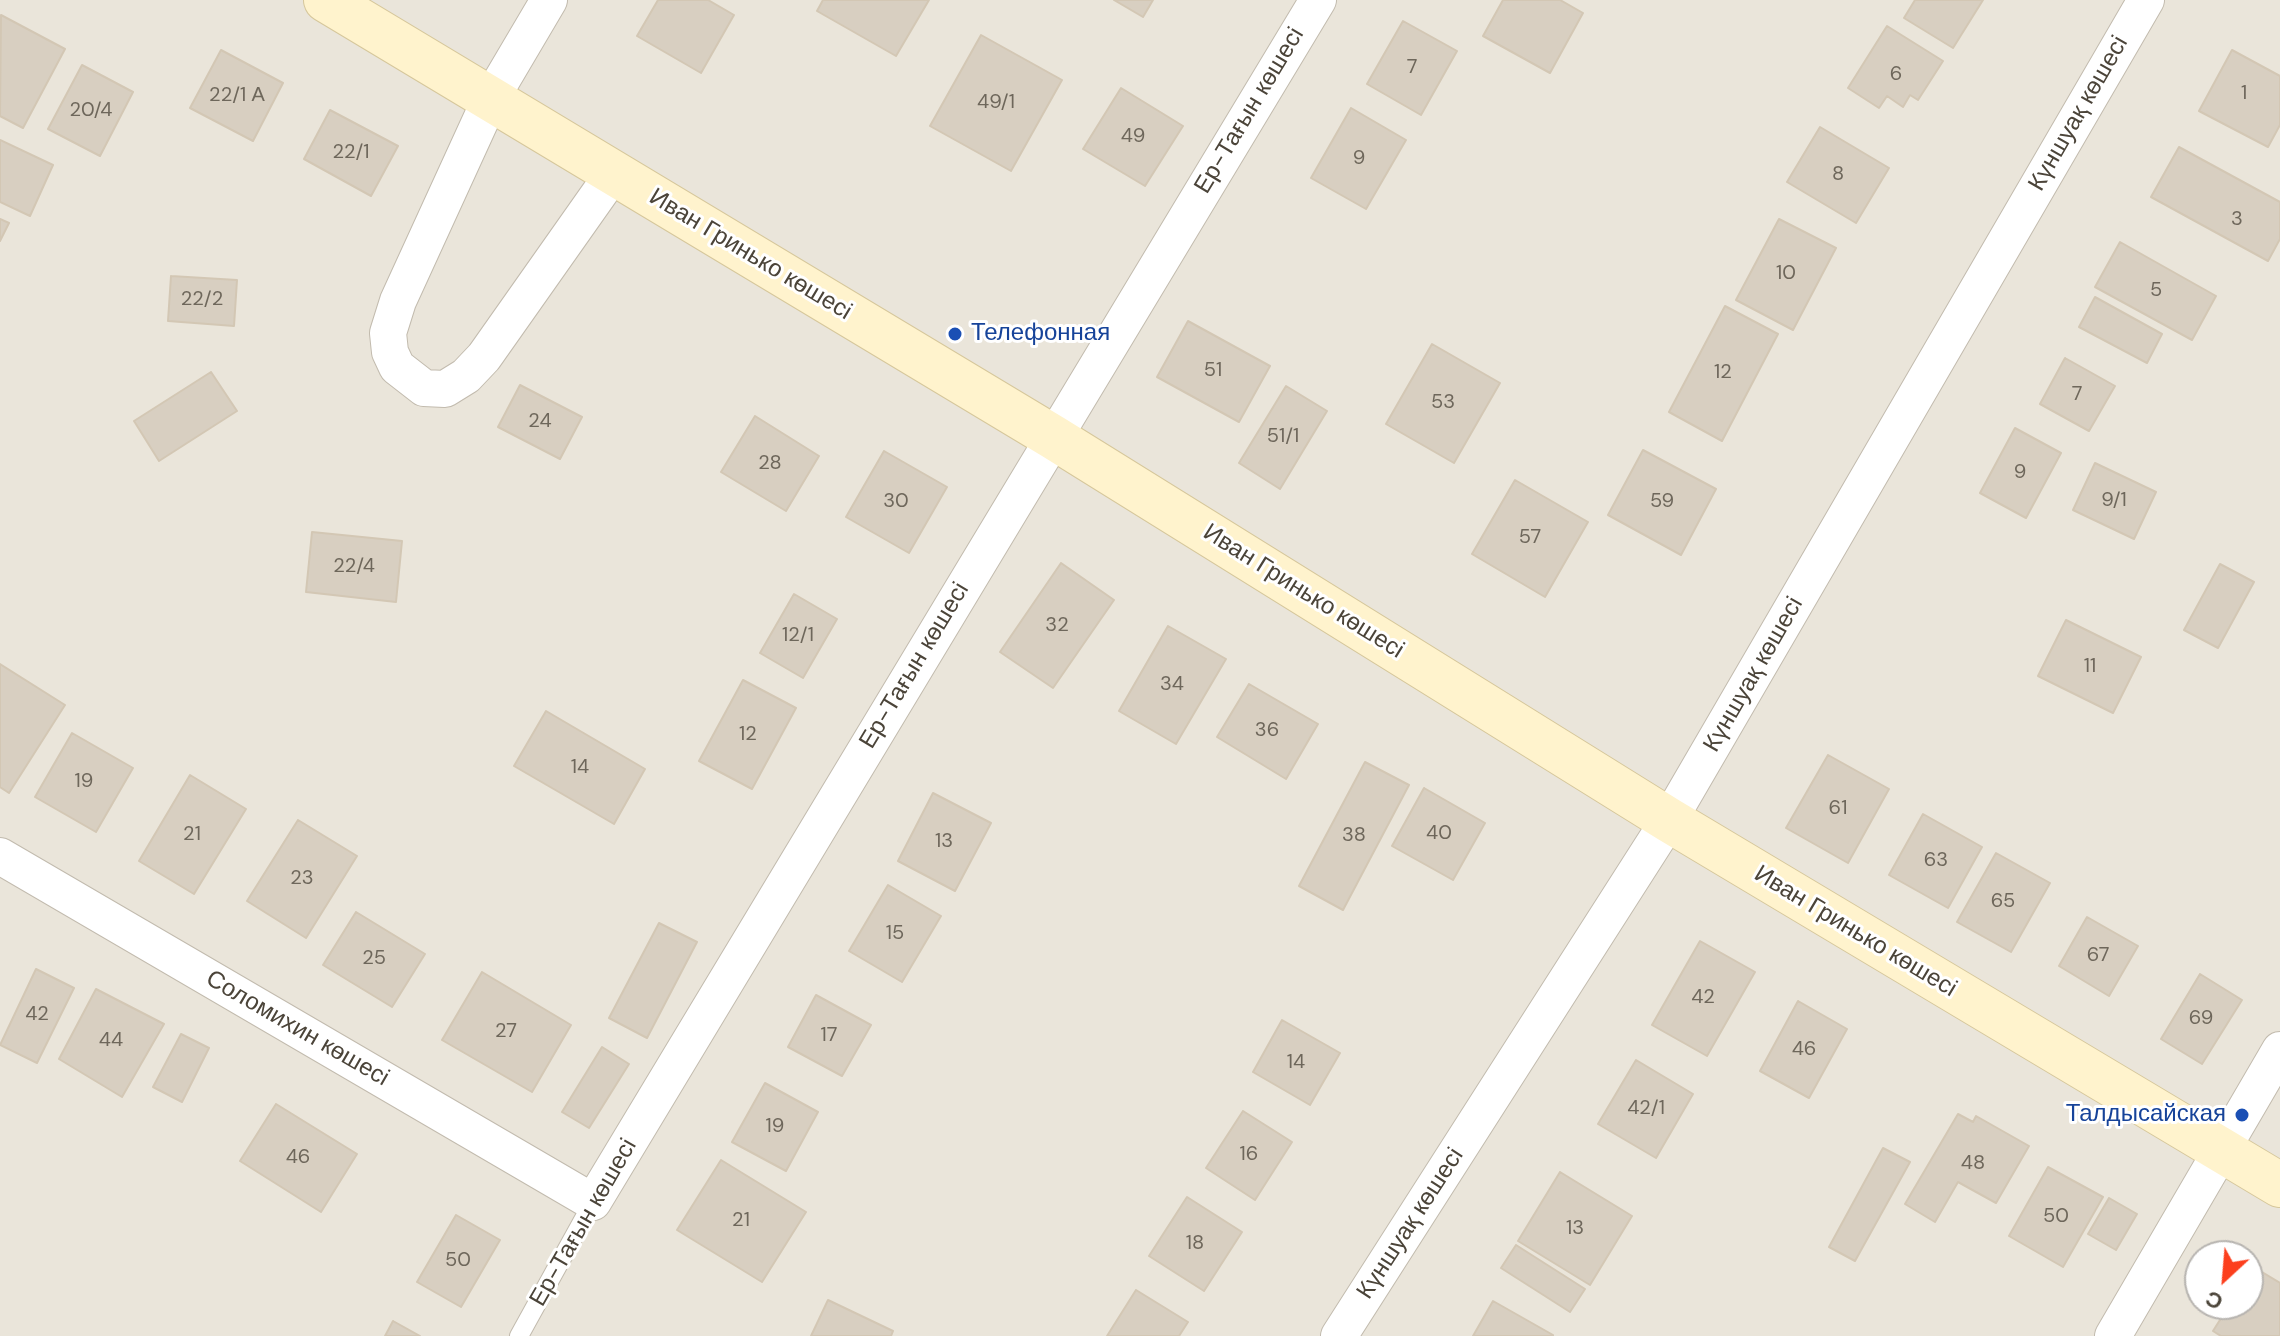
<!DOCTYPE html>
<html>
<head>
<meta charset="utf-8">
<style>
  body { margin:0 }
  #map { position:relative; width:2280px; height:1336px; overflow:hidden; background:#f6f3ec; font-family:"DM Sans",sans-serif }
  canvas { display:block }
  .north { position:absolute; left:2184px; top:1240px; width:80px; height:80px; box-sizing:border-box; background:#fff; border:2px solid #b7b4b0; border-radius:50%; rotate:206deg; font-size:22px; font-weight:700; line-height:32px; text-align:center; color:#4b4439 }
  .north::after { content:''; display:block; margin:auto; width:28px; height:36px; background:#fc3f1d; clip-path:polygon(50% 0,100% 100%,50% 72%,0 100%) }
</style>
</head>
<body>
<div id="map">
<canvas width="2280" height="1336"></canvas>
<div class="north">С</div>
</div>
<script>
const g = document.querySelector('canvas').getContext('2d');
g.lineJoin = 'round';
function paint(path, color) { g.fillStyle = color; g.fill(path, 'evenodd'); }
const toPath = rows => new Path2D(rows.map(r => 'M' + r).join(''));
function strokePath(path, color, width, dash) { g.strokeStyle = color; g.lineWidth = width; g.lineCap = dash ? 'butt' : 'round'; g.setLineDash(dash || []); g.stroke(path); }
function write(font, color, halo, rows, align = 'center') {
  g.font = font + ' "DM Sans",sans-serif'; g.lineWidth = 6; g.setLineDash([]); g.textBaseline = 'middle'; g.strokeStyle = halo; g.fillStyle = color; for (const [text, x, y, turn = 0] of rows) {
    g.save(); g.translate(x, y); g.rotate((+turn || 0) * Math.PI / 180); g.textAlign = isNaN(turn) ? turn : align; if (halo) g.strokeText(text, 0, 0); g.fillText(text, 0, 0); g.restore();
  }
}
const residential = toPath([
  [0,0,2280,0,2280,1336,0,1336],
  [2200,1256,2248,1256,2248,1304,2200,1304]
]);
const building = toPath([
  [658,0,708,0,734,15,701,73,637,36,658,0],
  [823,0,929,0,896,56,817,11,823,0],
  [1114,0,1153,0,1143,17,1114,0],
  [1503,0,1560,0,1583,13,1550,73,1483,36,1503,0],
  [1915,0,1983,0,1953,48,1904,18,1915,0],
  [1,15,65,49,23,128,0,116,1,15],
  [1403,21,1457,51,1421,115,1367,84,1403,21],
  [1887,26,1943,61,1918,100,1910,95,1903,107,1887,96,1879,108,1848,88,1887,26],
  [981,35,1062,80,1011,171,930,126,981,35],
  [221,50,283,83,253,141,190,108,221,50],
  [2232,50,2280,76,2280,125,2268,147,2199,111,2232,50],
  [82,65,133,92,100,156,48,129,82,65],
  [1121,88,1183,126,1145,186,1083,149,1121,88],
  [1351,108,1406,140,1366,209,1311,178,1351,108],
  [330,110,398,146,371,196,304,159,330,110],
  [1820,127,1889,168,1856,223,1787,182,1820,127],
  [0,140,53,165,30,216,0,202,0,140],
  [2179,147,2280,202,2280,239,2268,261,2151,197,2179,147],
  [0,219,9,223,0,241,0,219],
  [1779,219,1836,248,1793,330,1736,300,1779,219],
  [2120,242,2216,296,2192,340,2095,287,2120,242],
  [171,276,237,280,234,326,168,321,171,276],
  [2095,297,2162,334,2147,363,2079,327,2095,297],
  [1725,306,1778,334,1722,441,1669,412,1725,306],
  [1188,321,1270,366,1239,422,1157,377,1188,321],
  [1432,344,1500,383,1454,463,1386,424,1432,344],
  [2065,358,2115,386,2089,431,2040,404,2065,358],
  [211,372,237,411,159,461,134,421,211,372],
  [520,385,582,417,560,459,498,427,520,385],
  [1286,386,1327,411,1280,489,1239,463,1286,386],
  [755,416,819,456,786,511,721,472,755,416],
  [2015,428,2061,453,2026,518,1980,493,2015,428],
  [1643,450,1716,489,1681,555,1608,515,1643,450],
  [884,451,947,487,909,553,846,517,884,451],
  [2095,463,2156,492,2134,539,2073,510,2095,463],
  [1515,480,1588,522,1545,597,1472,554,1515,480],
  [312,532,402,541,396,602,306,592,312,532],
  [1061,563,1114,600,1053,688,1000,652,1061,563],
  [2220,564,2254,582,2218,648,2184,630,2220,564],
  [794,594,837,619,803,678,760,653,794,594],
  [2066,620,2141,657,2113,713,2038,676,2066,620],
  [1168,626,1226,659,1176,744,1119,711,1168,626],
  [0,664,65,705,9,793,0,787,0,664],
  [743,680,796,708,752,789,699,761,743,680],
  [1249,684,1318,724,1286,779,1217,737,1249,684],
  [546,711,645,769,614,824,514,766,546,711],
  [72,733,133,768,96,832,35,797,72,733],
  [1828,755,1889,789,1848,863,1786,828,1828,755],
  [1365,762,1409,785,1343,910,1299,886,1365,762],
  [190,775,246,809,194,894,139,861,190,775],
  [1424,788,1485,823,1453,880,1392,846,1424,788],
  [933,793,991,823,955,891,898,861,933,793],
  [1923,814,1982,847,1948,908,1889,875,1923,814],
  [298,820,357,856,306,938,247,901,298,820],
  [1996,853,2050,883,2011,952,1957,922,1996,853],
  [888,885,941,916,902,982,849,951,888,885],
  [356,912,425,954,392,1007,323,965,356,912],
  [2087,917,2138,946,2109,996,2059,966,2087,917],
  [659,923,697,942,647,1038,609,1018,659,923],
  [1700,941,1755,972,1707,1056,1652,1025,1700,941],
  [36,969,74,988,37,1063,0,1045,36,969],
  [482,972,571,1025,532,1092,442,1040,482,972],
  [2200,974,2242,1000,2202,1064,2161,1039,2200,974],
  [96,989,164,1024,122,1097,59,1059,96,989],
  [816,995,871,1025,842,1076,788,1047,816,995],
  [1798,1001,1847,1029,1809,1098,1760,1071,1798,1001],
  [1282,1020,1340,1053,1310,1105,1253,1072,1282,1020],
  [181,1034,209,1048,182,1102,153,1087,181,1034],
  [602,1047,629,1064,589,1128,562,1112,602,1047],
  [1636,1060,1693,1094,1656,1158,1598,1124,1636,1060],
  [765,1083,818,1112,786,1171,732,1142,765,1083],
  [276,1104,357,1154,321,1212,240,1161,276,1104],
  [1243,1111,1292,1142,1255,1200,1206,1168,1243,1111],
  [1958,1114,1973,1122,1976,1116,2029,1146,1996,1203,1958,1182,1935,1222,1905,1204,1958,1114],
  [1883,1148,1910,1162,1855,1261,1829,1247,1883,1148],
  [721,1160,806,1212,762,1282,677,1230,721,1160],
  [2048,1167,2103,1197,2063,1267,2009,1236,2048,1167],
  [1560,1172,1632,1216,1590,1285,1518,1241,1560,1172],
  [1187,1197,1242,1232,1204,1291,1149,1256,1187,1197],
  [2109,1198,2137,1214,2116,1250,2088,1234,2109,1198],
  [456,1215,500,1240,461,1307,417,1282,456,1215],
  [1516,1245,1585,1289,1570,1312,1501,1268,1516,1245],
  [2252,1266,2280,1283,2280,1336,2221,1336,2213,1331,2230,1304,2248,1304,2248,1273,2252,1266],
  [1136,1290,1188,1322,1179,1336,1107,1336,1136,1290],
  [828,1300,893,1331,891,1336,811,1336,828,1300],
  [1493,1301,1553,1335,1553,1336,1473,1336,1493,1301],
  [393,1321,420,1336,385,1336,393,1321]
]);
const lane = toPath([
  [519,1336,593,1202]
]);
const street = toPath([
  [549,0,490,100,398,301,388,333,390,352,397,367,424,388,445,389,466,376,484,357,613,174],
  [0,856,593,1202,1318,0],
  [1339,1336,1669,820,2146,0],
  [2113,1336,2280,1050]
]);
const secondary = toPath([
  [326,0,1053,437,1669,820,2280,1185]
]);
const markers = [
  [955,334,8,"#1a4fb4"],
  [2242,1115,8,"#1a4fb4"]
];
const numberNames = [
  ["7",1412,68],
  ["6",1896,75],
  ["1",2244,94],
  ["22/1 А",237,96],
  ["49/1",996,103],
  ["20/4",91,111],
  ["49",1133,137],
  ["22/1",351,153],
  ["9",1359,159],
  ["8",1838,175],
  ["3",2237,220],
  ["10",1786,274],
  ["5",2156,291],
  ["22/2",202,300],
  ["51",1213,371],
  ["12",1723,373],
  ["7",2077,395],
  ["53",1443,403],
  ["24",540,422],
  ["51/1",1283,437],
  ["28",770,464],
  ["9",2020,473],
  ["9/1",2114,501],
  ["30",896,502],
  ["59",1662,502],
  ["57",1530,538],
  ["22/4",354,567],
  ["32",1057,626],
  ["12/1",798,636],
  ["11",2090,667],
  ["34",1172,685],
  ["36",1267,731],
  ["12",748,735],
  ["14",580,768],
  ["19",84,782],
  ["61",1838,809],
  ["40",1439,834],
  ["21",192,835],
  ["38",1354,836],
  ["13",944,842],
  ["63",1936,861],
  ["23",302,879],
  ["65",2003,902],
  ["15",895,934],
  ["67",2098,956],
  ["25",374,959],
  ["42",1703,998],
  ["42",37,1015],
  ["69",2201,1019],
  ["27",506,1032],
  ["17",829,1036],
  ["44",111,1041],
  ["46",1804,1050],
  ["14",1296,1063],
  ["42/1",1646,1109],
  ["19",775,1127],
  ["16",1249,1155],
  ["46",298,1158],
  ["48",1973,1164],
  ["50",2056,1217],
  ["21",741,1221],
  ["13",1575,1229],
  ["18",1195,1244],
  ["50",458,1261]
];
const streetNames = [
  ["Ер-Тағын көшесі",1250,111,-59],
  ["Күншуақ көшесі",2079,114,-60],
  ["Иван Гринько көшесі",750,255,31],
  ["Иван Гринько көшесі",1303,592,32],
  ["Ер-Тағын көшесі",915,666,-59],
  ["Күншуақ көшесі",1754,675,-60],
  ["Иван Гринько көшесі",1855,932,31],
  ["Соломихин көшесі",297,1029,30],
  ["Ер-Тағын көшесі",584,1223,-60],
  ["Күншуақ көшесі",1411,1224,-57]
];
const transitNames = [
  ["Телефонная",971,334],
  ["Талдысайская",2226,1115,"right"]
];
paint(residential, '#eae5da');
paint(building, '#d8cfc1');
strokePath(building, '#d3c7b4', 2);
strokePath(lane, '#c2bbae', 20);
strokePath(street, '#c2bbae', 38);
strokePath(secondary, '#d6c79b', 46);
strokePath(lane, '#fff', 18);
strokePath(street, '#fff', 36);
strokePath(secondary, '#fff3cd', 44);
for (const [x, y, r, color] of markers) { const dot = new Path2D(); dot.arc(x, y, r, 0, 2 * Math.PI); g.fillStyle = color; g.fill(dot); strokePath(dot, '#fff', 3); }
write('20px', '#6e675b', null, numberNames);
write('24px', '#4b4439', '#fff', streetNames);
write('24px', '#164399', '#fff', transitNames, 'left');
</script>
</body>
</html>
